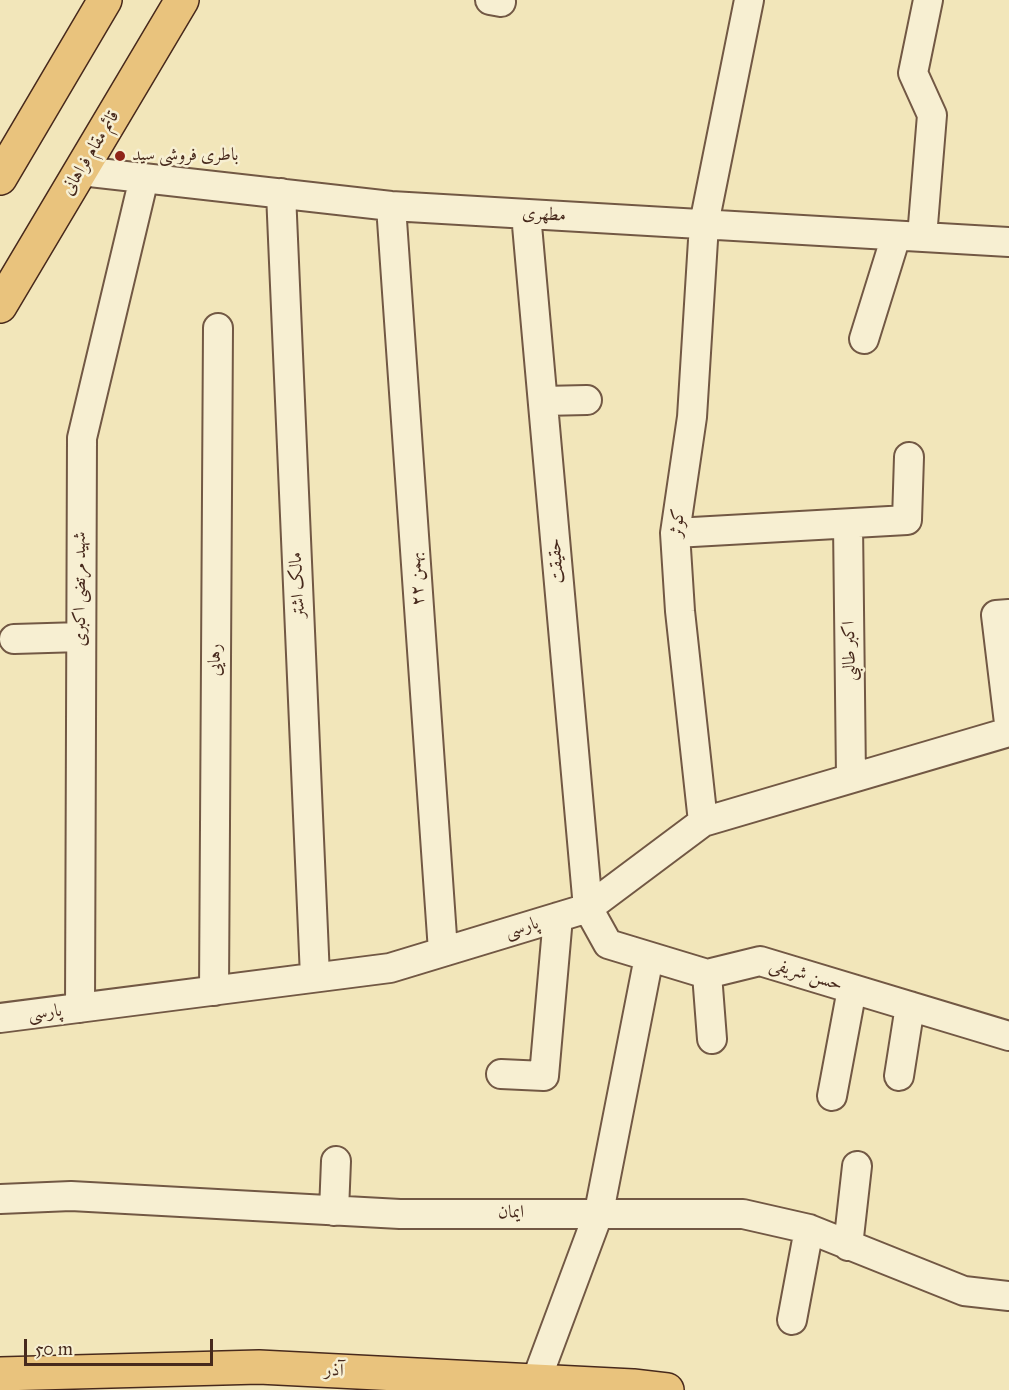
<!DOCTYPE html>
<html>
<head>
<meta charset="utf-8">
<style>
  body { margin:0 }
  #map { position:relative; width:1009px; height:1390px; overflow:hidden; background:#f2e6ba; font-family:"IM FELL Great Primer",serif }
  canvas { display:block }
  .scale { position:absolute; left:24px; top:1339px; width:189px; height:27px; box-sizing:border-box; border:3px solid #47291c; border-top:0; padding-left:8px; font-size:18px; line-height:21px; white-space:nowrap; color:#47291c; -webkit-text-stroke:4px #f7efd2; paint-order:stroke }
</style>
</head>
<body>
<div id="map">
<canvas width="1009" height="1390"></canvas>
<div class="scale">50 m</div>
</div>
<script>
const g = document.querySelector('canvas').getContext('2d');
g.lineJoin = 'round';
const toPath = rows => new Path2D(rows.map(r => 'M' + r).join(''));
function strokePath(path, color, width, dash) { g.strokeStyle = color; g.lineWidth = width; g.lineCap = dash ? 'butt' : 'round'; g.setLineDash(dash || []); g.stroke(path); }
function write(font, color, halo, rows, align = 'center') {
  g.font = font + ' "IM FELL Great Primer",Amiri,serif'; g.lineWidth = 5; g.setLineDash([]); g.textBaseline = 'middle'; g.strokeStyle = halo; g.fillStyle = color; for (const [text, x, y, turn = 0] of rows) {
    g.save(); g.translate(x, y); g.rotate((+turn || 0) * Math.PI / 180); g.textAlign = isNaN(turn) ? turn : align; if (halo) g.strokeText(text, 0, 0); g.fillText(text, 0, 0); g.restore();
  }
}
const minor = toPath([
  [490,0,501,2],
  [81,171,391,206,1009,242],
  [281,193,315,977],
  [391,206,443,951],
  [526,214,588,908,608,944,707,974,760,961,1009,1036],
  [922,237,932,115,913,73,928,0],
  [864,339,896,236],
  [543,401,587,400],
  [848,524,851,778],
  [675,533,907,520,909,457],
  [1009,614,996,615,1009,723],
  [14,639,81,637],
  [703,822,680,611,675,533,692,417,704,224,749,0],
  [707,974,712,1039],
  [214,991,218,328],
  [80,1008,82,438,144,178],
  [0,1018,390,968,588,908,703,822,1009,732],
  [501,1074,544,1076,558,917],
  [899,1076,910,1006],
  [832,1096,852,989],
  [0,1199,71,1196,400,1214,743,1214,809,1229,964,1291,1009,1296],
  [334,1211,336,1161],
  [848,1246,857,1166],
  [792,1320,809,1229],
  [536,1381,599,1212,649,957]
]);
const major = toPath([
  [0,178,105,0],
  [0,306,182,0],
  [0,1374,259,1367,633,1386,667,1390]
]);
const markers = [
  [120,156,6,"#8f2418"]
];
const streetNames = [
  ["قائم مقام فراهانی",91,153,-59],
  ["مطهری",544,215,3],
  ["کوثر",678,523,-85],
  ["حقیقت",557,561,-95],
  ["۲۲ بهمن",417,579,-94],
  ["مالک اشتر",298,585,-93],
  ["شهید مرتضی اکبری",81,589,-90],
  ["اکبر طالبی",850,651,-91],
  ["رهایی",216,660,-90],
  ["پارسی",522,928,-17],
  ["حسن شریفی",806,975,17],
  ["پارسی",45,1013,-7],
  ["ایمان",511,1213,-1],
  ["آذر",334,1371,3]
];
const poiNames = [
  ["باطری فروشی سید",132,156]
];
strokePath(minor, '#725844', 32);
strokePath(major, '#47291c', 36);
strokePath(minor, '#f7efd2', 28);
strokePath(major, '#e9c37d', 33);
for (const [x, y, r, color] of markers) { const dot = new Path2D(); dot.arc(x, y, r, 0, 2 * Math.PI); g.fillStyle = color; g.fill(dot); strokePath(dot, '#f7efd2', 2); }
write('18px', '#47291c', '#f7efd2', streetNames);
write('18px', '#47291c', '#f7efd2', poiNames, 'left');
</script>
</body>
</html>
